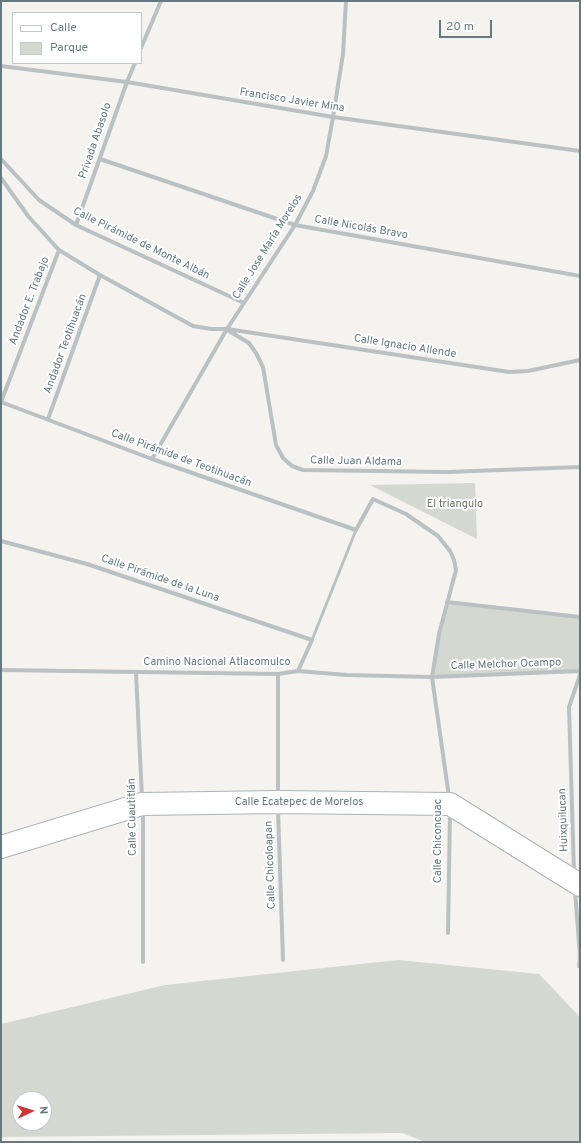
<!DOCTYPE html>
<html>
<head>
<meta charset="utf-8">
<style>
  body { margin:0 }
  #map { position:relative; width:581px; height:1143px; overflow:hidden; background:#f4f3f0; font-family:Overpass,sans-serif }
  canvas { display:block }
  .frame { position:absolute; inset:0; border:2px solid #66797e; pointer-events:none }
  .legend { position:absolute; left:12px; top:12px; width:130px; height:52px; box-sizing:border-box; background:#fff; border:1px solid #c2c9cb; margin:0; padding:5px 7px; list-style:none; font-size:12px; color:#66797e }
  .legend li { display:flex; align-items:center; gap:8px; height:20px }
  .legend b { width:20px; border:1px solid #c2c9cb }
  .north { position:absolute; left:12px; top:1091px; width:40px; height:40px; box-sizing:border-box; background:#fff; border:1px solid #c2c9cb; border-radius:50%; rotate:86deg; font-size:11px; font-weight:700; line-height:16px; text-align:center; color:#66797e }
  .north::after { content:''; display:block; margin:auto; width:14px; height:18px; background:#d03534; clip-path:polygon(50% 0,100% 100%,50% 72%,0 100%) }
  .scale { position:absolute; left:439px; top:20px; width:53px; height:18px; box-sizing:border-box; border:2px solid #66797e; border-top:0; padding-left:5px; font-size:12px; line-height:14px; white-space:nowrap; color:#66797e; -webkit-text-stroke:3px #fff; paint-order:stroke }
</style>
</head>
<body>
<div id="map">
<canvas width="581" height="1143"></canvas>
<div class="frame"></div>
<ul class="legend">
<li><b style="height:5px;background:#fff"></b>Calle</li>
<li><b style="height:11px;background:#d5d8d0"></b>Parque</li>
</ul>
<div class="north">N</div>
<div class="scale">20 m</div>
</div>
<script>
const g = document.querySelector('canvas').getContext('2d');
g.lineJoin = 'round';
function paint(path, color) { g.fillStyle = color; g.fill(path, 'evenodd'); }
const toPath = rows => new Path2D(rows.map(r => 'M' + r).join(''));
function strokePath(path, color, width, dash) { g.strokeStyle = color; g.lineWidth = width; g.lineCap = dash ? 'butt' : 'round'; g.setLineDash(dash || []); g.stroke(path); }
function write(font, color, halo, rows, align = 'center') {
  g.font = font + ' Overpass,sans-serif'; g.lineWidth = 4; g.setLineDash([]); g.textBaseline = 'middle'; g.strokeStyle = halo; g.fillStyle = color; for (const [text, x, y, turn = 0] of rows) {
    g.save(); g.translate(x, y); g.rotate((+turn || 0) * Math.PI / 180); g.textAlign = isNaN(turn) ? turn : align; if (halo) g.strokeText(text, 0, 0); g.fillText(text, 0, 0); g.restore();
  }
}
const green = toPath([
  [475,483,477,539,370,485],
  [447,602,580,617,580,671,432,677],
  [398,960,539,974,580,1017,580,1142,425,1142,402,1133,1,1137,1,1024,165,985],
  [20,1099,44,1099,44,1123,20,1123]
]);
const lane = toPath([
  [312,640,356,530]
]);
const street = toPath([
  [141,48,161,1],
  [1,66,127,82,333,117,580,151],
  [1,159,39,200,76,225,244,303],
  [100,159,295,225,580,276],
  [1,178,28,216,59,250,100,275,193,326,211,329,227,329,509,372,528,371,580,360],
  [76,225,127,82,135,63],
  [229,331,249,343,256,353,263,367,276,445,283,458,292,466,303,470,448,472,580,467],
  [1,402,152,459,356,530,373,499,406,514,438,536,450,551,454,560,456,570,439,634,432,677,449,797],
  [1,402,59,250],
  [48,419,100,275],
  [152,459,227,329,295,225,313,191,326,156,333,117,343,54,346,1],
  [1,541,87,564,312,640,298,671],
  [447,602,580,617],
  [1,670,278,674,298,671,347,675,432,677,580,671],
  [136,672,142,798],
  [278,796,278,674],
  [278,809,283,960],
  [143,810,143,962],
  [574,873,569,707,580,675],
  [575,890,580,956,579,966],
  [448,933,450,811]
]);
const secondary = toPath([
  [1,847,142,804,278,802,450,804,580,885]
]);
const streetNames = [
  ["Francisco Javier Mina",292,101,9],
  ["Privada Abasolo",96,141,-71],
  ["Calle Nicolás Bravo",361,228,10],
  ["Calle Pirámide de Monte Albán",141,244,26],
  ["Calle Jose María Morelos",268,247,-58],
  ["Andador E. Trabajo",30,301,-69],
  ["Andador Teotihuacán",66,344,-70],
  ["Calle Ignacio Allende",405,347,9],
  ["Calle Pirámide de Teotihuacán",181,459,20],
  ["Calle Juan Aldama",356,462,1],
  ["Calle Pirámide de la Luna",160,579,19],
  ["Camino Nacional Atlacomulco",217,663],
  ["Calle Melchor Ocampo",506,665,-2],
  ["Calle Ecatepec de Morelos",299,803],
  ["Calle Cuautitlán",133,817,-91],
  ["Huixquilucan",564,820,-92],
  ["Calle Chiconcuac",439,841,-90],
  ["Calle Chicoloapan",271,865,-92]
];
const parkNames = [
  ["El triangulo",455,505]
];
paint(green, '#d5d8d0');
strokePath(secondary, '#abb3b5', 24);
strokePath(lane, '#bbc0c2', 3);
strokePath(street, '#bbc0c2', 4);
strokePath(secondary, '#fff', 22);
write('11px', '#66797e', '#fff', streetNames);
write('11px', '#6c7664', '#fff', parkNames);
</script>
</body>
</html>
